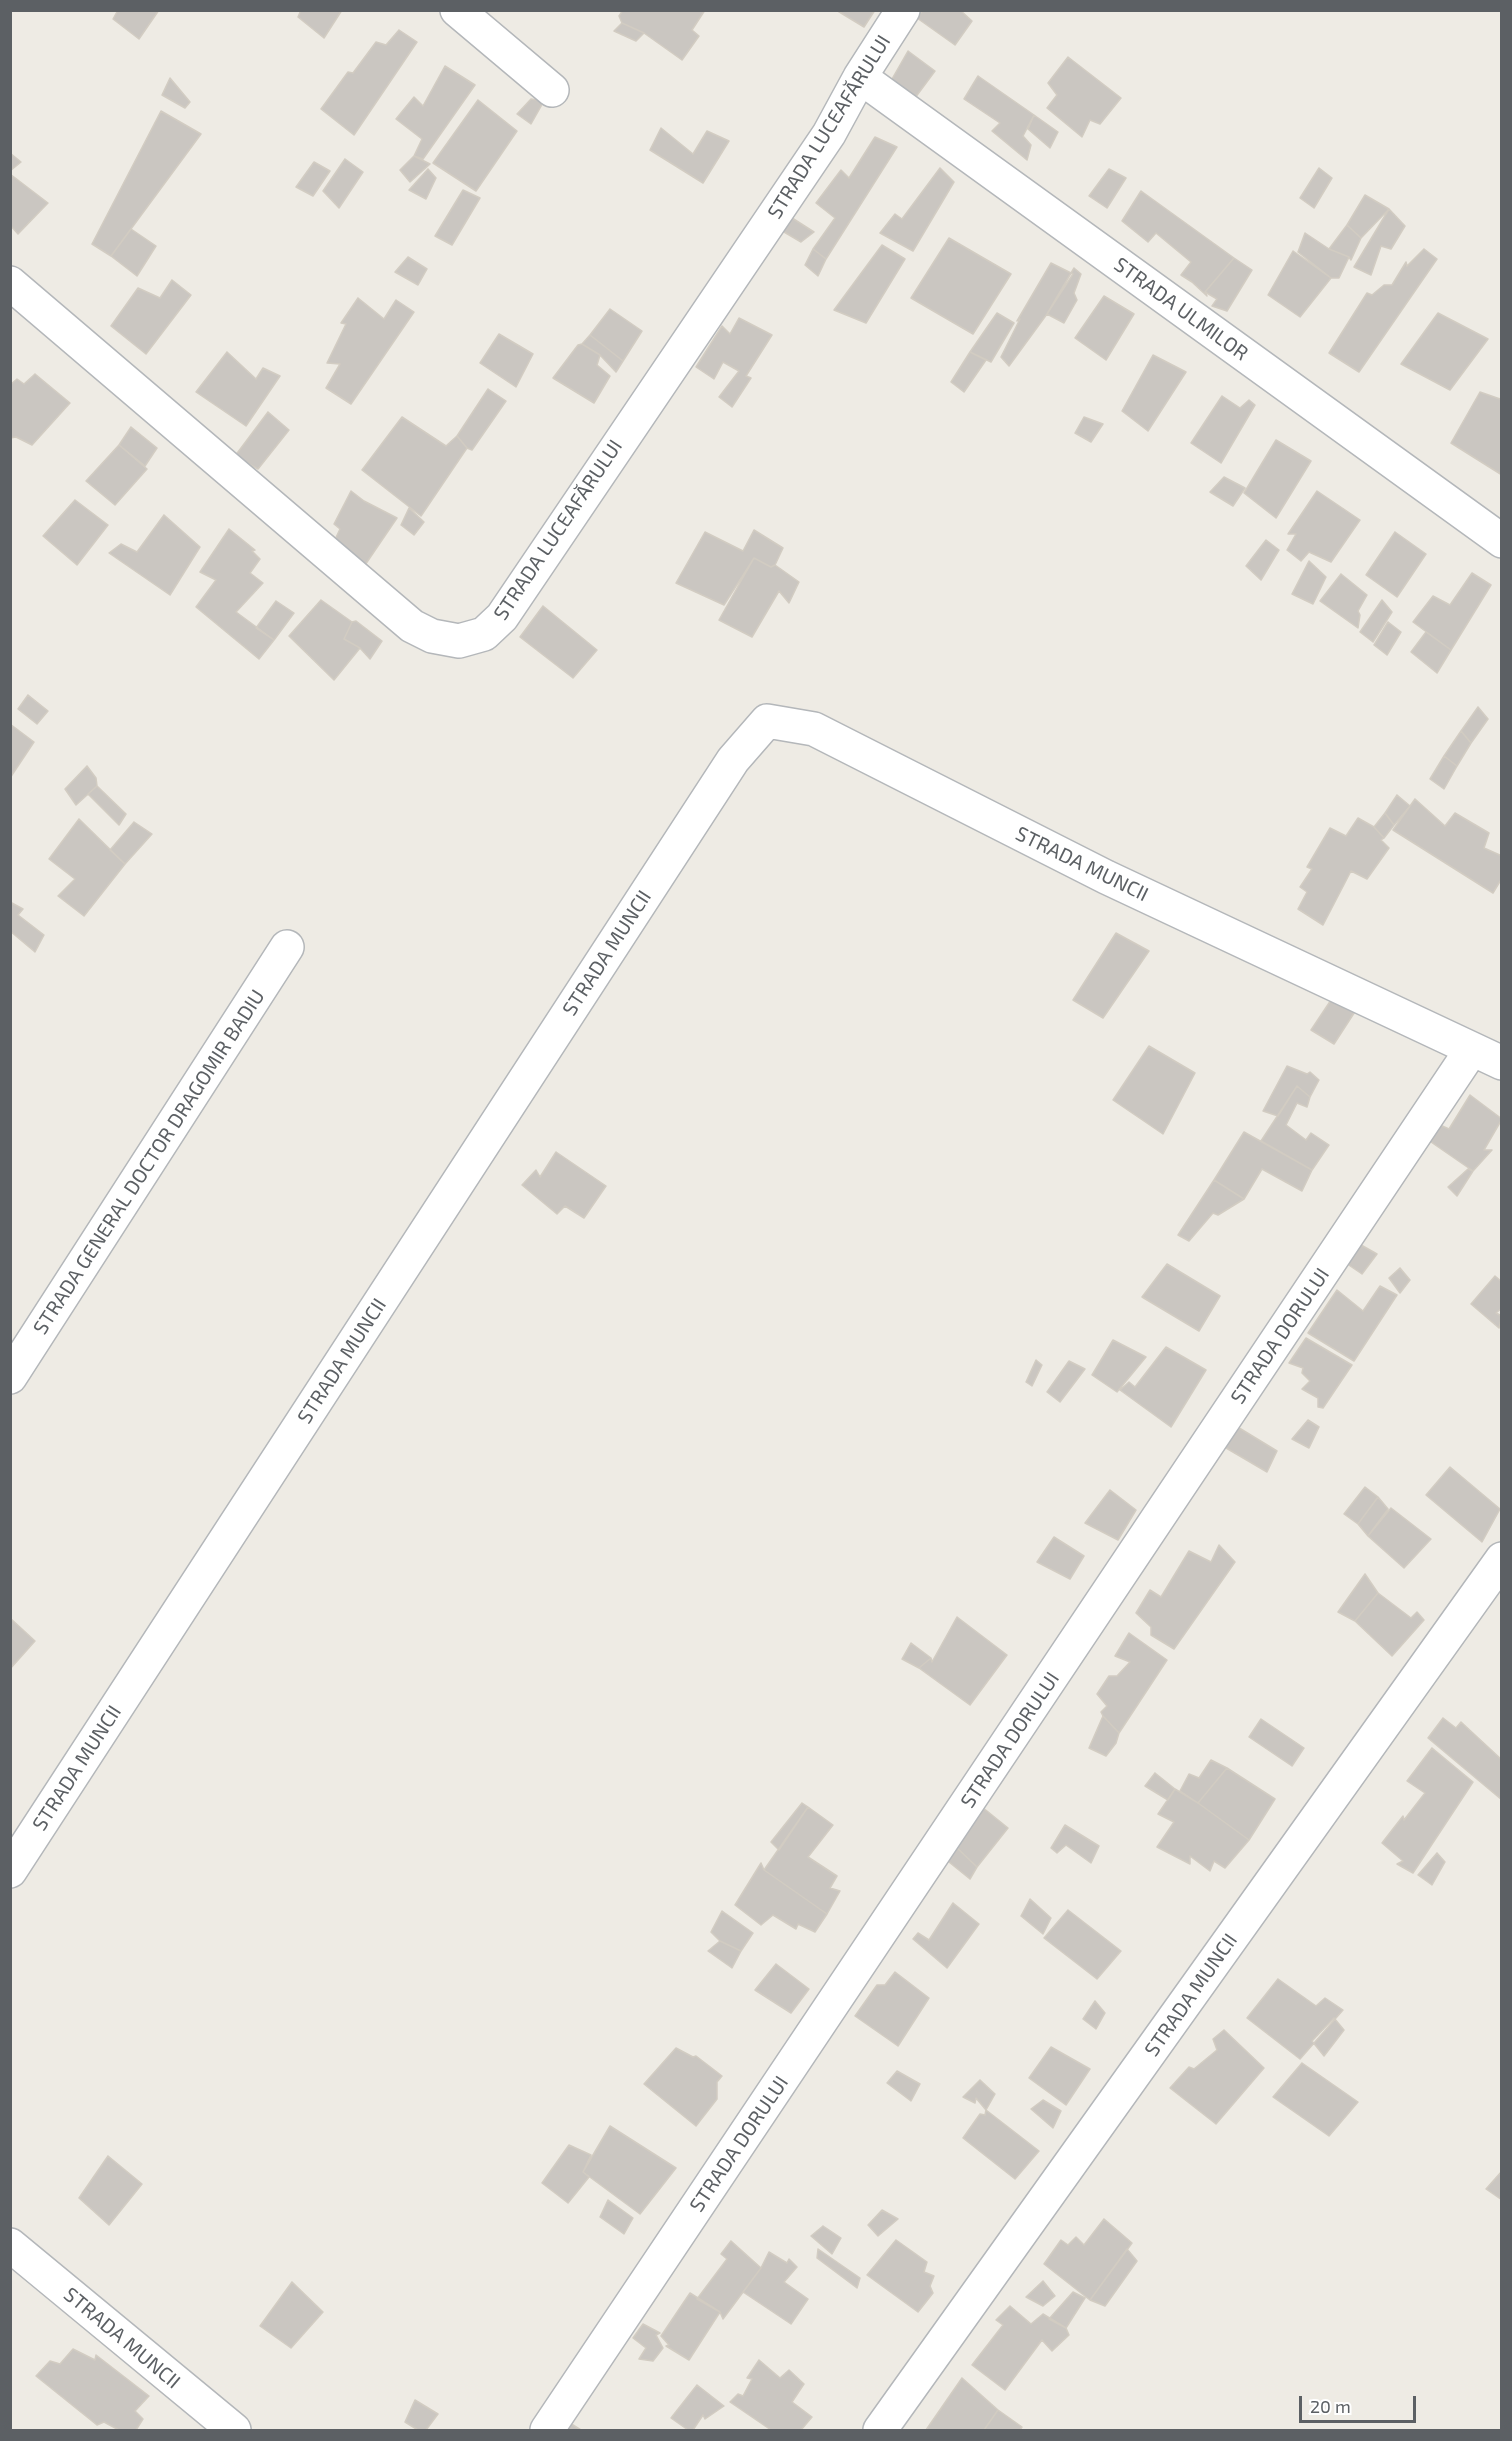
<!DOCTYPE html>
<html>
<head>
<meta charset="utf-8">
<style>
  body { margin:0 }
  #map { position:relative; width:1512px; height:2441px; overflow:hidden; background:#eeebe4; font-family:"Exo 2",sans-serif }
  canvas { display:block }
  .frame { position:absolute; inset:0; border:12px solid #5c6064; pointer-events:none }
  .scale { position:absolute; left:1299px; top:2396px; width:117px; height:27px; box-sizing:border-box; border:3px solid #5c6064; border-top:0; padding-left:8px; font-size:18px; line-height:21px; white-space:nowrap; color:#5c6064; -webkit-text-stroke:4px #fff; paint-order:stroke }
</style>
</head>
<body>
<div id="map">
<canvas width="1512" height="2441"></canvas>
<div class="frame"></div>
<div class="scale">20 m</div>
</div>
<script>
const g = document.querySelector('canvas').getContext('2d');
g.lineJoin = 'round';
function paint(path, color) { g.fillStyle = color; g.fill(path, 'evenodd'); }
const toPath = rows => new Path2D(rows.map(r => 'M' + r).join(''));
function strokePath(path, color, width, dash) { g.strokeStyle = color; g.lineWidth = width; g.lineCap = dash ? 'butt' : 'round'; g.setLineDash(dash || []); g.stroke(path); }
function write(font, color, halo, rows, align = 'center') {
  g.font = font + ' "Exo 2",sans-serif'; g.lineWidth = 4.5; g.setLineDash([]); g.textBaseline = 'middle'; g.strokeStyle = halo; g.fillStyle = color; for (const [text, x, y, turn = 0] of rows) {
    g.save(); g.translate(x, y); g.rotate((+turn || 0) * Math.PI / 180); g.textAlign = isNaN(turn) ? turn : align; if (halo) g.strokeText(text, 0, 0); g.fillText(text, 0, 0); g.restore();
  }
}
const building = toPath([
  [118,10,159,10,139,39,113,19,118,10],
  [301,10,342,10,324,38,298,17,301,10],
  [623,10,705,10,692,30,699,36,682,60,644,33,622,23,619,16,623,10],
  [836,10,875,10,864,27,836,10],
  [923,10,960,10,972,21,955,45,917,18,923,10],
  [622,23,644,33,636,41,614,31,622,23],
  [399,30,417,42,354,135,321,109,348,72,353,73,376,42,386,45,399,30],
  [908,51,935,71,912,102,888,86,908,51],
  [1068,57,1121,98,1100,124,1090,120,1082,137,1047,108,1057,95,1048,83,1068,57],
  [445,66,475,85,423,159,414,156,422,139,396,119,414,97,423,106,445,66],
  [978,76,1034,115,1023,136,1031,145,1027,160,992,131,1000,123,964,99,978,76],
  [170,78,190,102,185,108,162,95,170,78],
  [531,99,544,101,531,124,517,114,531,99],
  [478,100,517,131,476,191,433,163,478,100],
  [161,111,201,134,111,256,92,244,161,111],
  [1034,115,1058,132,1050,148,1028,129,1034,115],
  [661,128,693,154,707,131,729,141,703,183,650,150,661,128],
  [875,137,897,147,826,259,813,249,835,218,816,203,841,170,849,178,875,137],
  [10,153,21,162,10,171,10,153],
  [414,156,430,164,410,182,400,170,414,156],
  [345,159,363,172,339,208,323,191,345,159],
  [314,162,330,171,313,196,296,187,314,162],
  [940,168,954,182,913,251,880,233,895,214,902,219,940,168],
  [1319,168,1332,178,1314,208,1300,198,1319,168],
  [428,169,436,178,426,199,409,190,428,169],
  [1109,169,1126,178,1107,208,1089,196,1109,169],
  [10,174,48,203,18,234,10,225,10,174],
  [463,190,480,198,452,245,435,236,463,190],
  [1141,191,1234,258,1205,292,1207,296,1192,282,1181,275,1191,262,1156,233,1148,242,1122,221,1141,191],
  [1365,195,1389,209,1361,238,1347,225,1365,195],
  [1389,209,1405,226,1391,249,1381,246,1371,275,1354,267,1389,209],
  [789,216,814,232,801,242,779,229,789,216],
  [1347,225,1361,238,1351,260,1349,257,1329,249,1347,225],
  [131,229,156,246,137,276,111,256,131,229],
  [1305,233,1329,249,1349,257,1339,278,1331,278,1298,252,1305,233],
  [949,238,1011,274,973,334,911,298,949,238],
  [882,245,905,259,866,323,834,310,882,245],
  [813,249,826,259,818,276,805,265,813,249],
  [1424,249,1437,259,1359,372,1329,353,1367,293,1372,295,1384,285,1392,285,1406,262,1407,266,1424,249],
  [1293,251,1331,278,1300,317,1268,295,1293,251],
  [408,257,427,269,418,285,395,272,408,257],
  [1234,258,1252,270,1227,311,1212,306,1217,299,1205,292,1234,258],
  [1051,263,1073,274,1047,314,1009,366,1001,357,1020,319,1017,321,1051,263],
  [1074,268,1081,274,1074,293,1077,300,1064,323,1047,314,1074,268],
  [172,280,191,295,146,354,111,326,138,288,160,298,172,280],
  [1104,296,1134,314,1106,360,1075,338,1104,296],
  [358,298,384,319,396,300,414,312,351,404,326,388,340,364,327,363,346,324,341,323,358,298],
  [610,309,642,331,623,361,590,335,610,309],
  [997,313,1014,323,991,362,970,352,997,313],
  [1438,313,1488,339,1450,390,1401,364,1438,313],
  [739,318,772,335,746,376,751,378,732,407,719,397,739,371,723,362,714,379,696,367,722,326,730,334,739,318],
  [499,334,533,354,516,387,480,363,499,334],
  [590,335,623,361,616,372,600,355,582,344,590,335],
  [582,344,600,355,597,365,610,376,594,403,553,378,578,345,582,344],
  [227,352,256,379,263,368,280,376,246,426,196,392,227,352],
  [970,352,986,360,964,392,951,382,970,352],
  [1153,355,1186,372,1148,431,1122,411,1153,355],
  [35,374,70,403,32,445,16,437,10,438,10,385,17,379,24,384,35,374],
  [488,389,506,401,472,450,467,448,457,436,488,389],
  [1480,392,1500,399,1502,395,1502,475,1451,443,1480,392],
  [1222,396,1240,408,1249,400,1255,405,1221,463,1191,443,1222,396],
  [268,412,289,430,258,469,235,456,268,412],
  [402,417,446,446,457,436,467,448,421,516,362,470,402,417],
  [1084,417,1103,424,1091,442,1075,433,1084,417],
  [131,427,157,448,145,466,119,445,131,427],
  [1276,440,1311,461,1276,518,1244,493,1276,440],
  [119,445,147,469,115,505,86,481,119,445],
  [1224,477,1245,488,1233,506,1210,492,1224,477],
  [351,491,364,501,397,518,363,568,332,546,340,529,334,524,351,491],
  [1317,491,1360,520,1331,562,1309,552,1301,561,1287,550,1296,534,1288,534,1317,491],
  [75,500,108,525,77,565,43,536,75,500],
  [409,508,424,522,414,535,401,525,409,508],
  [164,515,200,547,170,595,109,553,121,544,137,552,164,515],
  [229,529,255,550,252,551,260,559,250,573,263,583,236,612,274,640,259,659,196,607,216,580,200,572,229,529],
  [754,530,783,548,775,565,771,567,754,558,724,605,676,583,705,532,743,551,754,530],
  [1395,532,1426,554,1397,597,1366,575,1395,532],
  [1266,540,1279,550,1261,580,1246,566,1266,540],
  [754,558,771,567,775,565,799,582,789,603,779,591,752,637,719,620,754,558],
  [1309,561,1326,577,1313,604,1292,594,1309,561],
  [1472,573,1491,585,1451,650,1413,622,1433,596,1450,605,1472,573],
  [1341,574,1367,595,1358,611,1360,615,1358,628,1320,601,1341,574],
  [321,600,352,622,344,639,360,648,334,680,289,636,321,600],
  [1382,600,1392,612,1373,642,1360,632,1382,600],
  [276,601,294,613,274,640,256,628,276,601],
  [543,606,597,650,573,678,520,637,543,606],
  [356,621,382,641,370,659,360,648,344,639,352,622,356,621],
  [1388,622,1401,632,1387,655,1374,645,1388,622],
  [1426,632,1451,650,1437,673,1411,652,1426,632],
  [28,695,48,711,37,724,18,709,28,695],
  [1478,707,1488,719,1471,743,1461,731,1478,707],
  [10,724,34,742,10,778,10,724],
  [1461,731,1471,743,1457,766,1444,756,1461,731],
  [1444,756,1457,766,1444,789,1430,779,1444,756],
  [87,766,96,778,97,786,76,805,65,789,87,766],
  [97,786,126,814,119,825,88,794,97,786],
  [1397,795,1410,806,1394,825,1385,813,1397,795],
  [1415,799,1445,826,1455,813,1489,833,1484,848,1502,856,1502,878,1493,893,1393,830,1415,799],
  [1385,813,1394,825,1384,838,1374,827,1385,813],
  [1358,818,1374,827,1384,838,1381,840,1389,848,1367,879,1351,871,1323,925,1298,909,1307,892,1300,887,1312,869,1307,867,1330,828,1346,836,1358,818],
  [79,819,125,864,84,916,58,896,75,879,49,859,79,819],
  [134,822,152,834,125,864,110,850,134,822],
  [10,902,23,909,18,915,44,935,35,952,10,931,10,902],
  [1116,933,1149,951,1103,1018,1073,1000,1116,933],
  [1335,994,1358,1007,1334,1044,1311,1030,1335,994],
  [1149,1046,1195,1073,1163,1134,1113,1100,1149,1046],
  [1287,1066,1307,1074,1310,1072,1319,1080,1310,1097,1297,1086,1278,1116,1263,1111,1287,1066],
  [1297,1086,1310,1097,1307,1107,1297,1103,1286,1125,1306,1140,1311,1133,1329,1145,1312,1170,1261,1141,1297,1086],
  [1470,1095,1502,1119,1484,1150,1492,1150,1473,1171,1431,1142,1440,1125,1449,1129,1470,1095],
  [1244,1132,1312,1170,1302,1191,1262,1169,1244,1199,1214,1180,1244,1132],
  [556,1152,606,1186,584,1218,565,1206,557,1214,522,1185,536,1170,540,1177,556,1152],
  [1468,1169,1473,1171,1457,1196,1448,1187,1468,1169],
  [1214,1180,1244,1199,1218,1215,1213,1213,1189,1241,1178,1235,1214,1180],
  [1354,1241,1377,1254,1362,1274,1337,1257,1354,1241],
  [1167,1264,1220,1296,1199,1331,1142,1297,1167,1264],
  [1400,1268,1410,1280,1400,1293,1389,1278,1400,1268],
  [1495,1276,1502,1282,1502,1308,1496,1313,1502,1316,1499,1328,1471,1304,1495,1276],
  [1380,1286,1397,1295,1354,1361,1308,1333,1337,1290,1363,1311,1380,1286],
  [1306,1338,1352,1365,1323,1408,1318,1407,1318,1398,1302,1389,1310,1381,1302,1373,1303,1368,1289,1363,1306,1338],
  [1113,1340,1146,1357,1117,1392,1092,1375,1113,1340],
  [1166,1347,1206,1370,1171,1427,1120,1390,1129,1382,1135,1387,1166,1347],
  [1036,1360,1042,1365,1032,1386,1026,1382,1036,1360],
  [1069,1361,1085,1369,1060,1402,1047,1392,1069,1361],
  [1308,1420,1319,1427,1309,1448,1292,1439,1308,1420],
  [1231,1423,1277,1451,1267,1472,1221,1445,1231,1423],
  [1450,1467,1500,1509,1482,1542,1426,1495,1450,1467],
  [1365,1487,1378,1497,1358,1524,1344,1514,1365,1487],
  [1110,1490,1136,1510,1118,1540,1085,1523,1110,1490],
  [1378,1497,1388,1509,1368,1536,1358,1524,1378,1497],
  [1391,1508,1431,1539,1404,1568,1368,1536,1391,1508],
  [1054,1537,1084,1556,1070,1579,1037,1562,1054,1537],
  [1219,1545,1235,1562,1174,1649,1151,1635,1151,1627,1136,1613,1150,1590,1161,1597,1189,1551,1211,1562,1219,1545],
  [1365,1574,1378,1593,1355,1621,1338,1612,1365,1574],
  [1378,1593,1411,1618,1417,1612,1424,1620,1392,1656,1355,1621,1378,1593],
  [957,1617,1007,1655,970,1705,919,1668,931,1658,932,1662,957,1617],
  [10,1618,35,1641,10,1669,10,1618],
  [1129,1633,1167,1660,1119,1733,1103,1716,1101,1712,1107,1706,1097,1694,1109,1676,1117,1676,1130,1662,1115,1656,1129,1633],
  [911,1643,931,1658,919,1668,902,1659,911,1643],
  [1103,1716,1119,1733,1116,1743,1106,1756,1089,1748,1103,1716],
  [1443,1718,1456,1728,1461,1722,1502,1760,1502,1800,1428,1738,1443,1718],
  [1261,1719,1304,1748,1292,1766,1249,1737,1261,1719],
  [1432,1748,1473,1782,1413,1873,1397,1864,1403,1861,1382,1843,1403,1816,1404,1820,1425,1793,1407,1781,1432,1748],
  [1211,1760,1227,1768,1198,1803,1180,1791,1189,1774,1199,1778,1211,1760],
  [1227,1768,1275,1799,1249,1840,1198,1803,1227,1768],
  [1155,1773,1175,1789,1168,1800,1145,1786,1155,1773],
  [1175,1789,1198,1803,1249,1840,1225,1868,1214,1861,1210,1871,1190,1856,1190,1864,1157,1847,1174,1822,1158,1814,1175,1789],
  [802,1803,808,1807,779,1850,771,1842,802,1803],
  [808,1807,833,1825,808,1857,837,1876,830,1888,840,1891,827,1914,764,1870,808,1807],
  [982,1807,1008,1828,977,1867,954,1845,982,1807],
  [1065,1825,1099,1846,1091,1863,1066,1845,1057,1853,1051,1848,1065,1825],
  [954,1845,977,1867,970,1879,944,1858,954,1845],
  [1437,1853,1445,1862,1432,1885,1418,1875,1437,1853],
  [761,1863,764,1870,827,1914,815,1932,798,1924,796,1929,773,1915,761,1925,735,1905,761,1863],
  [1030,1899,1051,1918,1043,1934,1021,1916,1030,1899],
  [953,1903,979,1924,947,1968,913,1939,918,1933,929,1940,953,1903],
  [1068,1910,1121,1951,1097,1979,1044,1938,1068,1910],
  [722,1911,753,1933,741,1951,720,1941,711,1932,722,1911],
  [720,1941,741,1951,732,1968,708,1951,720,1941],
  [776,1964,809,1989,791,2013,755,1990,776,1964],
  [895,1972,929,1998,898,2046,855,2016,877,1985,885,1985,895,1972],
  [1278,1979,1316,2006,1325,1998,1343,2010,1300,2059,1247,2018,1278,1979],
  [1095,2001,1105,2013,1096,2029,1083,2019,1095,2001],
  [1334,2018,1344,2030,1324,2056,1312,2041,1334,2018],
  [1224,2030,1264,2068,1216,2124,1170,2088,1189,2067,1194,2069,1217,2050,1213,2039,1224,2030],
  [1051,2047,1090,2069,1066,2105,1029,2078,1051,2047],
  [676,2048,693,2057,696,2056,722,2076,717,2082,717,2099,696,2126,644,2084,676,2048],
  [1302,2063,1358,2102,1329,2136,1273,2097,1302,2063],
  [897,2071,920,2084,911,2101,887,2083,897,2071],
  [980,2080,995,2094,986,2110,976,2098,975,2103,963,2097,980,2080],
  [1043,2100,1061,2111,1053,2128,1031,2109,1043,2100],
  [986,2110,1039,2151,1015,2179,963,2138,980,2114,985,2115,986,2110],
  [610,2126,676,2168,640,2214,583,2172,610,2126],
  [569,2145,591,2155,583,2172,589,2177,568,2203,542,2183,569,2145],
  [108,2156,142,2184,109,2225,79,2198,108,2156],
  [1502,2171,1502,2200,1486,2189,1502,2171],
  [608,2200,633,2218,624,2234,600,2217,608,2200],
  [882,2210,898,2219,878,2236,868,2225,882,2210],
  [1104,2219,1132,2243,1090,2300,1044,2264,1061,2240,1068,2245,1076,2237,1084,2245,1104,2219],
  [823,2226,841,2238,832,2254,811,2236,823,2226],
  [896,2240,927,2262,924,2272,934,2276,930,2286,933,2293,918,2312,867,2275,896,2240],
  [731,2241,761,2268,723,2319,720,2312,697,2299,727,2259,721,2254,731,2241],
  [818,2249,860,2278,857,2288,817,2258,818,2249],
  [1127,2249,1137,2261,1105,2306,1090,2300,1127,2249],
  [769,2252,787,2263,789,2259,797,2267,784,2282,808,2299,791,2324,743,2292,761,2268,769,2252],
  [1043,2281,1055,2296,1043,2306,1026,2297,1043,2281],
  [292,2282,323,2312,291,2348,260,2326,292,2282],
  [1073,2292,1085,2298,1066,2328,1049,2319,1073,2292],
  [690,2293,720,2312,689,2360,666,2346,669,2345,661,2336,690,2293],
  [1010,2306,1031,2324,1043,2314,1066,2328,1069,2335,1052,2351,1042,2340,1005,2390,972,2365,1003,2325,996,2320,1010,2306],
  [643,2324,660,2333,656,2335,663,2348,653,2361,639,2359,646,2348,633,2338,643,2324],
  [73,2349,95,2360,96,2355,149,2396,135,2411,143,2419,136,2430,119,2430,104,2422,97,2425,36,2376,50,2361,60,2364,73,2349],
  [759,2360,780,2378,789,2370,804,2384,792,2402,812,2417,801,2430,771,2430,730,2402,738,2394,743,2396,752,2379,747,2378,759,2360],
  [962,2378,998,2410,984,2430,926,2430,962,2378],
  [697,2385,724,2406,705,2419,703,2415,693,2430,688,2430,671,2418,697,2385],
  [415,2400,438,2414,426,2430,418,2430,405,2422,415,2400],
  [998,2410,1022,2427,1020,2430,984,2430,998,2410],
  [565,2420,581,2430,559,2430,565,2420]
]);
const minor = toPath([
  [457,10,552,90],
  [860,77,1502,541],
  [10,283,412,626,432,636,459,641,484,634,502,617,829,134,860,77,903,10],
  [10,1377,287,947],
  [10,1871,733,760,767,721,814,729,1106,877,1502,1063],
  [10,2245,234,2430],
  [547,2430,1472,1049],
  [880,2430,1502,1559]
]);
const streetNames = [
  ["STRADA LUCEAFĂRULUI",829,127,-58],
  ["STRADA ULMILOR",1181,309,36],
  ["STRADA LUCEAFĂRULUI",558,530,-56],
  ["STRADA MUNCII",1082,864,26],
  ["STRADA MUNCII",607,953,-57],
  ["STRADA GENERAL DOCTOR DRAGOMIR BADIU",149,1162,-57],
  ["STRADA DORULUI",1280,1336,-56],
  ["STRADA MUNCII",342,1361,-57],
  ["STRADA DORULUI",1010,1740,-56],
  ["STRADA MUNCII",77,1768,-57],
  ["STRADA MUNCII",1191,1995,-55],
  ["STRADA DORULUI",739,2144,-56],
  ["STRADA MUNCII",122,2338,40]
];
paint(building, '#cac6c1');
strokePath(building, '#d2ccc2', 1.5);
strokePath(minor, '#b4b7ba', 36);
strokePath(minor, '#fff', 33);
write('20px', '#5c6064', '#fff', streetNames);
</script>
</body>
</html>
